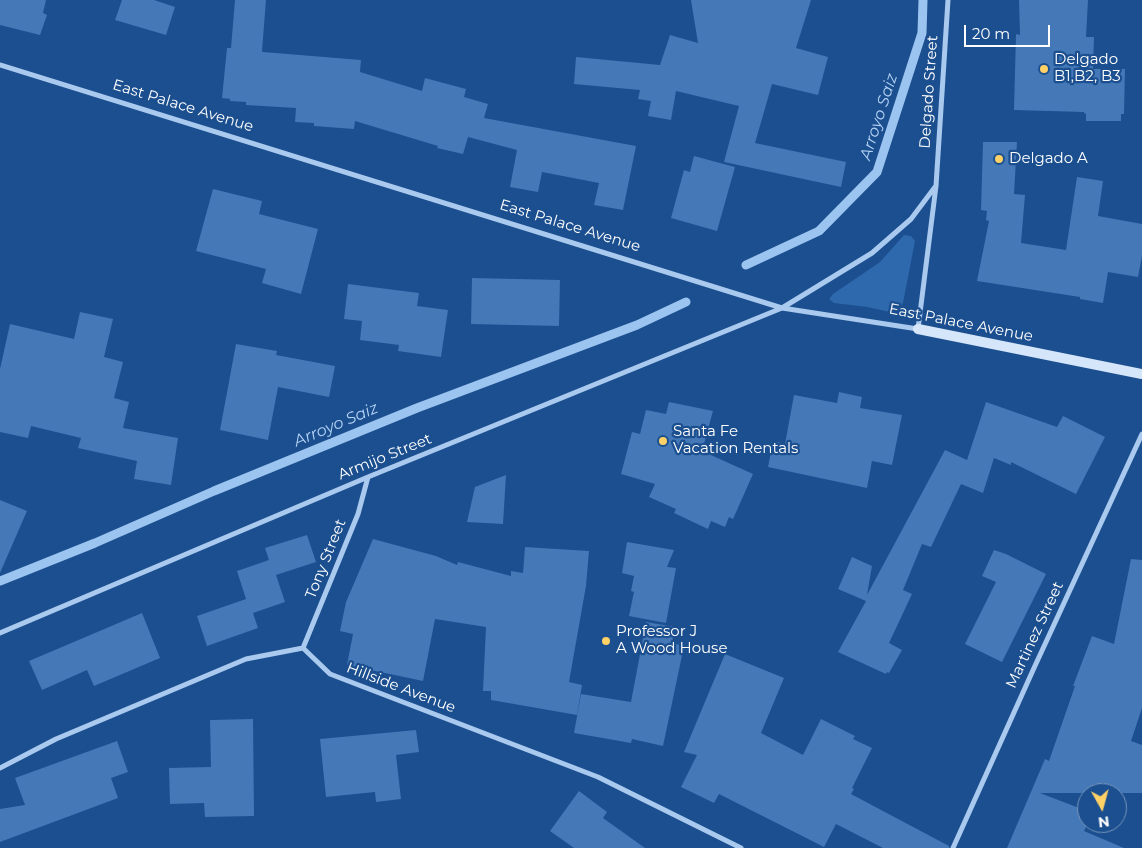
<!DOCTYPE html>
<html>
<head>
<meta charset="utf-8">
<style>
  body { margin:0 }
  #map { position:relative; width:1142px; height:848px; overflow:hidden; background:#1b4f8f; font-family:Montserrat,sans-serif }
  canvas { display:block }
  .north { position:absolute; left:1077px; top:783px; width:50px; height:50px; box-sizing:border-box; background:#1b4f8f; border:1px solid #7695bc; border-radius:50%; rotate:173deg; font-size:14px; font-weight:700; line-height:20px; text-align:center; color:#fff }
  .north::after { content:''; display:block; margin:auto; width:18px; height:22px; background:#ffd166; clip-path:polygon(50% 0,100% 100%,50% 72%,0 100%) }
  .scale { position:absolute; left:964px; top:25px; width:86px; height:22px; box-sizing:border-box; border:2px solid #fff; border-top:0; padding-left:6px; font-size:15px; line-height:18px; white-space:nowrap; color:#fff; -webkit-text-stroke:4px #1b4f8f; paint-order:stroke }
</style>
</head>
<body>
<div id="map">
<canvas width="1142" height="848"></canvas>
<div class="north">N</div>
<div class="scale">20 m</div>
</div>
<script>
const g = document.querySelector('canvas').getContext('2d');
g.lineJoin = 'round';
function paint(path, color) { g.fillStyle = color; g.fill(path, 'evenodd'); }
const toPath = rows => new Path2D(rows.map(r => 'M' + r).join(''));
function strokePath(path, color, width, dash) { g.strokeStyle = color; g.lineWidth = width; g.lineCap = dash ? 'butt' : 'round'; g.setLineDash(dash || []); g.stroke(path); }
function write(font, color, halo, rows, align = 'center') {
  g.font = font + ' Montserrat,sans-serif'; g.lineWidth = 4.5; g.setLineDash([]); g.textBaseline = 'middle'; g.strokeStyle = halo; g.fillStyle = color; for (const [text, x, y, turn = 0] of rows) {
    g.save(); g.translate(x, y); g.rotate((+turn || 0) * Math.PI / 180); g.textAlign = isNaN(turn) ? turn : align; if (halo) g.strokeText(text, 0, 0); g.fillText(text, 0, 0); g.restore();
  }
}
const green = toPath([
  [904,235,911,236,915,241,903,303,898,310,890,312,867,307,834,303,829,299,833,294,880,262]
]);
const stream = toPath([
  [746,265,819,231,877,172,922,33,923,0],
  [0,581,95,543,214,491,417,408,637,325,686,302]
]);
const building = toPath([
  [0,0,46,0,43,13,47,15,40,35,0,25],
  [122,0,154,0,175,7,166,35,115,20],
  [235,0,266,0,262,51,263,52,361,60,360,72,422,91,425,78,466,89,464,97,488,104,484,118,636,146,623,210,594,205,599,183,542,172,538,192,510,187,517,150,468,137,463,154,437,148,438,146,355,121,354,129,314,126,314,123,295,122,296,108,246,105,246,102,230,101,230,99,222,98,227,48,231,48],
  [691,0,811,0,796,48,828,57,818,95,772,84,755,143,846,162,841,187,724,162,739,106,676,91,671,120,648,116,651,101,638,99,640,90,574,84,576,57,660,65,670,35,698,43],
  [1019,0,1088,0,1086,37,1094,37,1093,69,1125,69,1124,114,1121,114,1121,121,1086,121,1086,114,1084,113,1084,112,1014,110,1016,34,1020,35],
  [983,142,1017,142,1014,194,1025,195,1021,243,1066,250,1077,177,1103,181,1098,216,1142,224,1142,256,1138,277,1108,272,1103,303,1080,299,1080,297,977,281,989,221,986,220,987,211,981,210],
  [694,156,735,167,717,231,671,218,684,170,690,172],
  [213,189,262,201,259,214,318,229,301,294,262,283,266,269,196,251],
  [472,278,560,280,559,326,471,324],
  [348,284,419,293,417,306,448,310,441,357,398,351,399,345,360,340,362,321,344,319],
  [80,312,113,319,104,357,123,362,114,398,129,402,123,428,178,438,171,485,134,479,137,461,78,448,81,438,31,426,28,438,0,432,0,369,10,324,74,339],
  [236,344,277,351,276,355,335,366,329,397,278,387,268,440,220,430],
  [839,392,862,397,860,408,902,415,892,465,872,461,867,488,768,467,773,441,785,444,794,395,837,403],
  [669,402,713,411,702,451,753,474,733,519,729,517,725,527,711,521,708,529,674,513,676,509,649,497,655,484,621,474,632,432,640,434,646,410,666,414],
  [986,402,1057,427,1063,416,1105,437,1076,494,1011,462,1011,465,994,458,983,493,961,484,931,547,922,544,903,590,912,594,889,643,902,650,889,673,887,672,886,674,838,652,866,601,838,589,852,557,872,566,867,595,945,450,967,460],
  [506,475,503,524,467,522,475,487],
  [0,500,27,511,0,573],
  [307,535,316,562,276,575,285,602,253,613,258,628,207,646,197,616,246,599,237,571,269,560,265,548],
  [373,539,436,556,457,565,458,562,511,576,511,571,523,573,525,547,589,551,586,586,569,682,582,685,577,715,491,700,491,691,483,691,486,627,435,619,423,681,347,665,353,634,340,631,346,602],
  [627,542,674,550,667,567,676,568,666,623,629,616,634,592,631,591,634,576,622,573],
  [994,550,1006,554,1046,574,1002,662,965,644,996,582,982,576],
  [1131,559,1142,560,1142,708,1131,741,1142,745,1142,793,1040,793,1087,811,1088,823,1084,831,1124,848,1007,848,1045,759,1049,761,1075,686,1073,686,1092,636,1114,644],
  [142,613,160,658,94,686,87,670,42,690,29,661],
  [646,622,675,627,672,643,684,646,663,746,632,739,631,743,574,733,581,694,631,702],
  [725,654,784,678,761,733,803,755,821,719,855,736,853,739,872,748,852,788,854,789,851,794,949,846,949,848,883,848,836,824,824,847,719,794,714,803,681,787,697,755,684,752],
  [253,719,254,816,205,817,204,803,170,804,169,768,211,767,210,720],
  [416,730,419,752,396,755,401,799,376,802,375,792,326,797,320,739],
  [117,741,128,772,111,778,118,798,0,842,0,809,25,805,15,778],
  [579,791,607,812,603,818,645,848,574,848,550,831]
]);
const street = toPath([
  [0,65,782,308,918,329,936,186,948,0],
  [0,633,368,477,782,308,872,253,911,219,935,187],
  [303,648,358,514,368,477],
  [0,768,56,739,246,659,303,648,330,674,598,777,741,848],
  [953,848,1034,668,1142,434]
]);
const secondary = toPath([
  [918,329,1142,374]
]);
const markers = [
  [1044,69,5,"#ffd166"],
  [999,159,5,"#ffd166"],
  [663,441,5,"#ffd166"],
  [606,641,5,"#ffd166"]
];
const poiNames = [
  ["Delgado",1054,60],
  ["B1,B2, B3",1054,77],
  ["Delgado A",1009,159],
  ["Santa Fe",673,432],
  ["Vacation Rentals",673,449],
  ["Professor J",616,632],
  ["A Wood House",616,649]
];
const streetNames = [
  ["Delgado Street",929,92,-86],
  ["East Palace Avenue",183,106,17],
  ["East Palace Avenue",570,226,17],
  ["East Palace Avenue",961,323,11],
  ["Armijo Street",385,457,-22],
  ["Tony Street",326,559,-68],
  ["Martinez Street",1035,635,-65],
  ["Hillside Avenue",401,688,21]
];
const waterNames = [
  ["Arroyo Saiz",879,117,-72],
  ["Arroyo Saiz",336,425,-23]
];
paint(green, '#2e69ad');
strokePath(stream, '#9cc4f0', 9);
paint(building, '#4478b7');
strokePath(street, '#a9c9ee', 5);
strokePath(secondary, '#d6e6fa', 10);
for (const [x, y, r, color] of markers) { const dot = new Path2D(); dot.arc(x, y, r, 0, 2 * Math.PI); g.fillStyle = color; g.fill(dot); strokePath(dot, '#1b4f8f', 2); }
write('15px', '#fff', '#1b4f8f', poiNames, 'left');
write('15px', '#fff', '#1b4f8f', streetNames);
write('italic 16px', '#b5d3f5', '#1b4f8f', waterNames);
</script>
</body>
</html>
